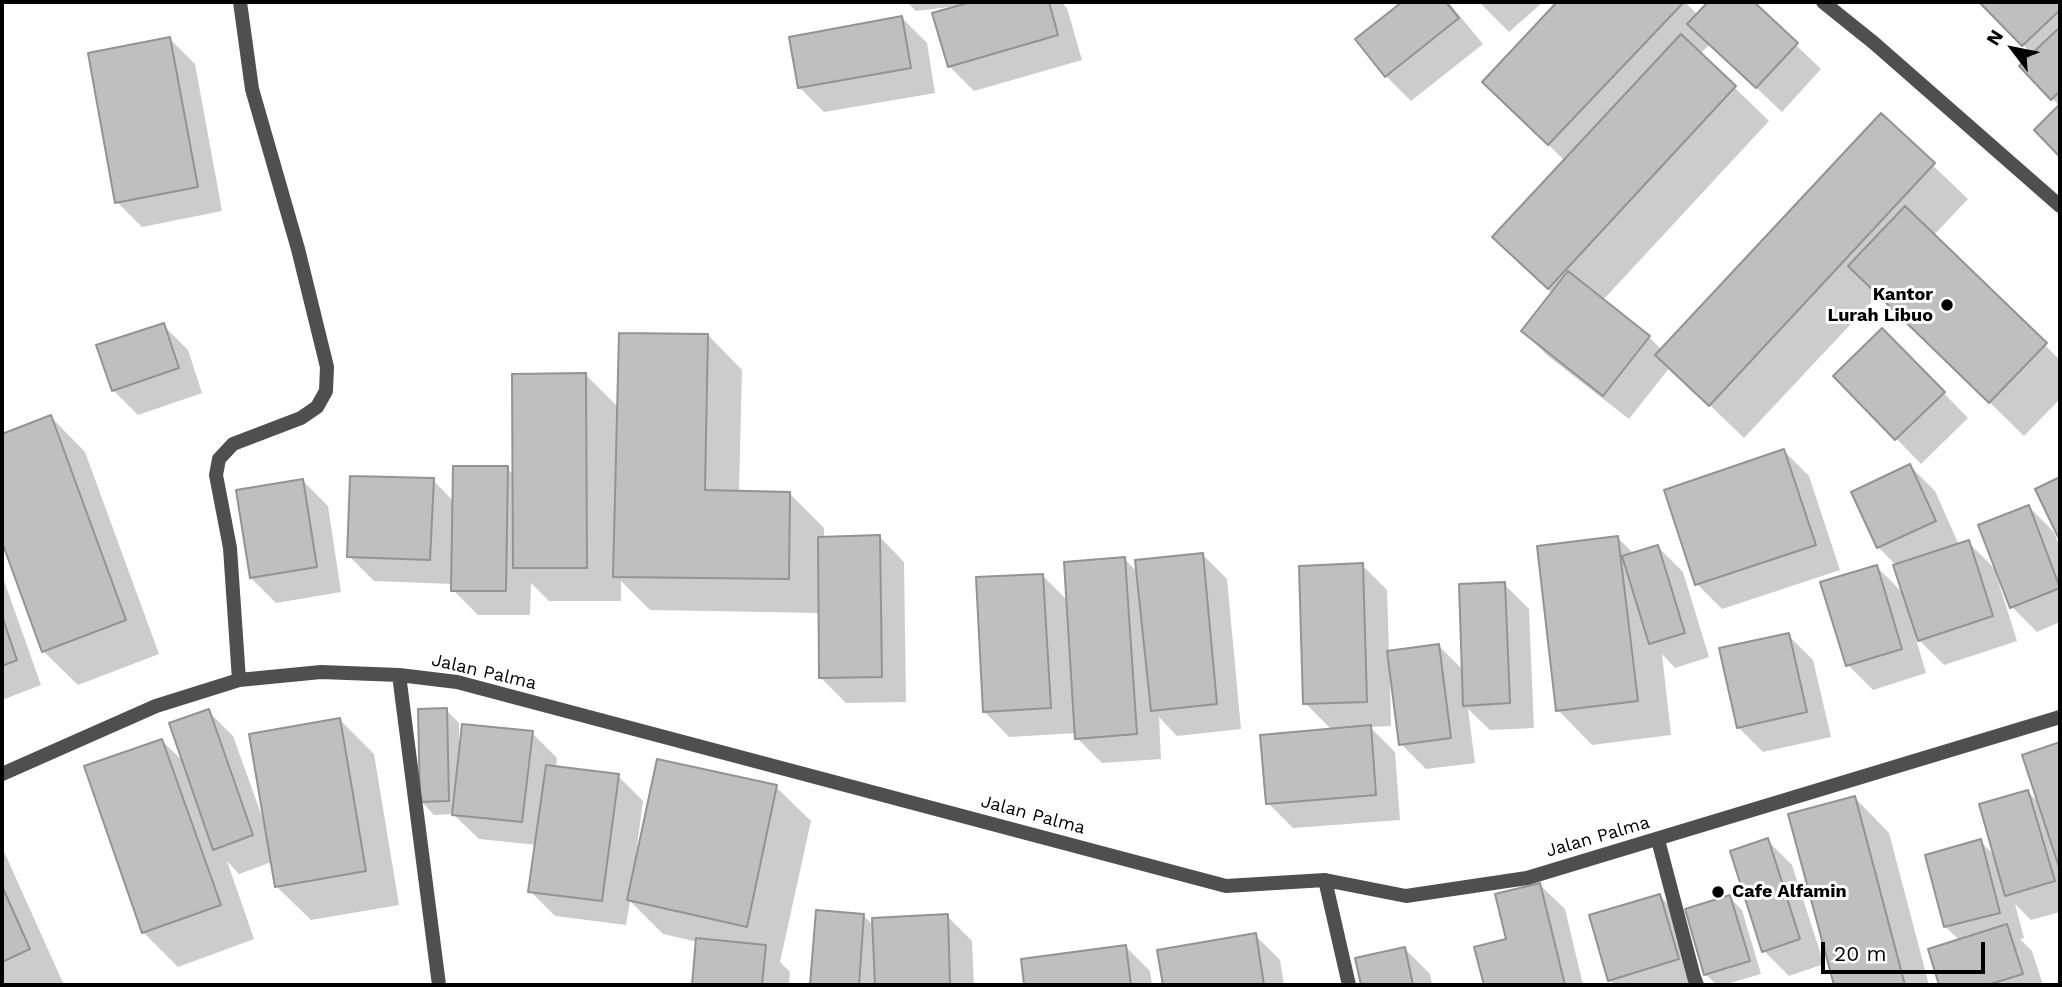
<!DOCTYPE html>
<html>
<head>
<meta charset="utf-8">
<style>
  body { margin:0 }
  #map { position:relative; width:2062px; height:987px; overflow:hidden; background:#fff; font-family:"Work Sans",sans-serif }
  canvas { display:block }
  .frame { position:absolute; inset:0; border:4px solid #000; pointer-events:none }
  .north { position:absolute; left:1978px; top:14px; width:70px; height:70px; -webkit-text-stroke:5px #fff; paint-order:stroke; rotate:302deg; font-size:19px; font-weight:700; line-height:28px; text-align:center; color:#000 }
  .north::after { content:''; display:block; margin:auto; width:24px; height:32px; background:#000; clip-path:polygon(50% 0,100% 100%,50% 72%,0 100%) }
  .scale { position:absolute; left:1821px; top:942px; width:164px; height:32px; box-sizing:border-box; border:4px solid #000; border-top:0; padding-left:9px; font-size:21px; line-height:24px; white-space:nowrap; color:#000; -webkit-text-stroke:5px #fff; paint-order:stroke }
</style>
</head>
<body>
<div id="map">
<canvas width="2062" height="987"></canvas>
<div class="frame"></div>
<div class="north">N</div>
<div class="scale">20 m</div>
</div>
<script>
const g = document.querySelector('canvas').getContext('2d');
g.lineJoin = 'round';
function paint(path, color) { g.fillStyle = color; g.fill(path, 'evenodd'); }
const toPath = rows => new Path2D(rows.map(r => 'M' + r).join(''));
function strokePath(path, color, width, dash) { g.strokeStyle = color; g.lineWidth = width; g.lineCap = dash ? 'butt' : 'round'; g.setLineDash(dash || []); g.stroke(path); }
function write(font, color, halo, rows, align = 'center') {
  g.font = font + ' "Work Sans",sans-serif'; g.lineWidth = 6; g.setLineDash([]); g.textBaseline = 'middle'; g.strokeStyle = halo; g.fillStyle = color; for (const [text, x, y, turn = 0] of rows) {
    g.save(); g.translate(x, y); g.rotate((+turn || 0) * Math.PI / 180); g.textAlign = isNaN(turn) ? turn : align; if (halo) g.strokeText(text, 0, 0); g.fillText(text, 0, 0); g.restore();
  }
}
const shadow = toPath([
  [907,2,1061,2,1067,8,1082,60,974,91,949,66,957,6,916,11],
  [1405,2,1448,2,1483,44,1411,101,1386,76,1358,39],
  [1479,2,1543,2,1509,32],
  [1560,2,1685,2,1698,15,1711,2,1751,2,1821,69,1782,112,1710,44,1700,54,1769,121,1603,300,1649,337,1662,350,1881,116,1968,199,1933,236,2060,360,2060,399,2024,436,1879,294,1744,438,1670,367,1629,419,1548,356,1523,331,1553,294,1529,271,1565,161,1484,82],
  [1982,2,2060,2,2060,154,2036,130,2060,107,2022,66,2033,55],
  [902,18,927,43,935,93,824,112,799,87],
  [170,39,195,64,222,211,142,227,117,202],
  [163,325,188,350,202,393,138,415,113,390],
  [1882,330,1968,418,1921,464,1836,376],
  [708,335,742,370,739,492,789,493,824,528,824,538,879,536,904,562,906,702,846,703,821,678,820,613,650,610,621,581,621,601,549,601,531,583,530,615,478,615,453,590,453,584,374,581,349,556,433,480,454,502,507,468,514,475,586,375,619,408],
  [51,417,85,452,159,654,78,685,43,651,2,537,2,436],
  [1784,451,1809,476,1840,570,1722,609,1697,584],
  [1910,466,1935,491,1959,545,1968,542,1998,572,2029,507,2054,532,2060,549,2060,622,2037,632,2012,607,1999,573,1996,574,2017,641,1944,665,1915,636,1926,673,1873,690,1848,665,1877,567,1905,595,1897,566,1878,547,1853,493],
  [303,481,328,506,341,592,276,603,251,578],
  [1618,538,1634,554,1658,547,1683,572,1709,657,1675,668,1662,654,1671,735,1592,745,1558,710],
  [1202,554,1227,579,1241,729,1177,736,1159,717,1161,759,1102,763,1077,738,1077,733,1009,737,984,711,1043,576,1068,601,1125,559,1138,573],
  [1362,565,1387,590,1389,652,1439,646,1464,671,1504,584,1529,609,1534,728,1490,730,1468,709,1475,763,1426,769,1401,744,1392,679,1390,680,1391,726,1370,727,1395,752,1400,820,1293,828,1268,803,1332,730,1305,703],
  [2,575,41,685,2,700],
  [1788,635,1813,660,1831,737,1763,752,1738,727],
  [446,710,459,723,459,745,532,733,557,758,556,768,618,776,643,801,636,854,639,854,776,787,811,821,780,962,790,972,789,985,694,985,698,942,663,934,630,901,626,925,555,916,530,891,537,845,479,839,453,814,434,815,422,802],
  [208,711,233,736,264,822,340,720,374,754,399,905,311,920,276,886,272,862,239,874,227,861,254,939,178,967,143,932,162,741,185,763],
  [2060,744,2060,912,2031,920,2015,904,2024,938,2020,939,2032,951,2043,985,1941,985,1930,950,1960,941,1945,926,1980,841,1995,856,2028,792,2041,805,2025,756],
  [1855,798,1889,833,1929,985,1835,985,1790,815],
  [1767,840,1792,865,1824,964,1789,976,1764,951],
  [2,847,63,983,59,985,2,985],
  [1540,885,1565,909,1583,985,1486,985,1476,948,1508,940],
  [1660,896,1685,921,1700,985,1615,985,1610,980,1591,916],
  [1729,897,1742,910,1761,974,1723,985,1717,985,1705,974],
  [817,912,863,915,874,926,947,916,972,941,974,985,812,985],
  [1255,935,1280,960,1284,985,1165,985,1159,951],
  [1125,946,1150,971,1152,985,1026,985,1023,960],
  [1405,949,1430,974,1432,985,1362,985,1357,959]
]);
const building = toPath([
  [971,2,1049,2,1058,35,948,67,932,13,971,2],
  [1402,2,1446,2,1459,18,1385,77,1355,39,1402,2],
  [1557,2,1684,2,1548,145,1482,82,1557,2],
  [1708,2,1754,2,1798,43,1756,88,1687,24,1708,2],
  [1979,2,2060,2,2060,10,2022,46,1979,2],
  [902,16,911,68,798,88,789,37,902,16],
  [2060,27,2060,91,2051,100,2019,66,2060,27],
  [1681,34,1736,86,1548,289,1492,237,1681,34],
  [170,37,198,187,115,203,88,53,170,37],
  [2060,104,2060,157,2034,130,2060,104],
  [1881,113,1935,163,1709,406,1655,355,1881,113],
  [1905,206,2047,343,1989,403,1848,266,1905,206],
  [1568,271,1650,336,1603,396,1521,331,1568,271],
  [164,323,179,368,112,391,96,345,164,323],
  [1882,328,1945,392,1895,440,1833,376,1882,328],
  [619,333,708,334,705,490,790,492,789,579,613,577,619,333],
  [586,373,587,568,513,568,512,374,586,373],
  [51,415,126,620,42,652,2,542,2,434,51,415],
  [1784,449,1816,545,1695,585,1664,490,1784,449],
  [1910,464,1936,521,1877,548,1851,492,1910,464],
  [453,466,508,466,506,591,451,591,453,466],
  [350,476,434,478,430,560,347,557,350,476],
  [2060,477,2060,541,2035,489,2060,477],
  [303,479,317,567,250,578,236,490,303,479],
  [2029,505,2060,588,2010,608,1978,525,2029,505],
  [880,535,882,677,819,678,818,537,880,535],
  [1618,536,1638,701,1556,711,1537,546,1618,536],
  [1969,540,1993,616,1918,641,1893,565,1969,540],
  [1658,545,1685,633,1649,644,1622,556,1658,545],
  [1203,553,1217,704,1151,711,1135,560,1203,553],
  [1125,557,1137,734,1075,739,1064,562,1125,557],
  [1363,563,1367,702,1303,704,1299,566,1363,563],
  [1877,565,1902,649,1846,666,1820,582,1877,565],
  [1043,574,1051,708,983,712,976,577,1043,574],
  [1505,582,1510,703,1463,706,1459,584,1505,582],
  [2,616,17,660,2,666,2,616],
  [1789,633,1807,712,1737,728,1719,648,1789,633],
  [1439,644,1451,738,1399,745,1387,651,1439,644],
  [447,708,449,801,420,802,418,709,447,708],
  [209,709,253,835,213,850,169,723,209,709],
  [340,718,366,871,275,887,249,734,340,718],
  [462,724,533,731,522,822,452,815,462,724],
  [1371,725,1376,795,1266,804,1260,735,1371,725],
  [162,739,221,905,142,933,84,766,162,739],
  [2060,742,2060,870,2022,755,2060,742],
  [657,759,777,785,747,927,627,900,657,759],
  [546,765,619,774,602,901,528,892,546,765],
  [2028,790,2055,881,2005,896,1979,804,2028,790],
  [1855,796,1905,985,1834,985,1788,814,1855,796],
  [1768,838,1800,939,1762,952,1730,851,1768,838],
  [1981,839,2000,913,1944,927,1925,855,1981,839],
  [1540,883,1565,985,1484,985,1474,947,1506,939,1495,894,1540,883],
  [2,886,30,949,2,962,2,886],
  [1660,894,1679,959,1608,981,1589,915,1660,894],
  [1730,895,1750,961,1704,975,1685,909,1730,895],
  [816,910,864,914,859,985,810,985,816,910],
  [948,914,950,985,875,985,872,918,948,914],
  [2007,924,2023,974,1987,985,1939,985,1928,949,2007,924],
  [1256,933,1264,985,1163,985,1157,950,1256,933],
  [696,938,766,945,762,985,692,985,696,938],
  [1126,945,1131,985,1024,985,1021,959,1126,945],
  [1405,947,1413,985,1361,985,1355,958,1405,947]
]);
const lane = toPath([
  [1658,840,1694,977,1697,985]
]);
const street = toPath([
  [1823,2,1874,43,2060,206],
  [399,675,439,985],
  [239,680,230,548,216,475,219,459,233,444,301,418,317,407,326,391,327,367,298,249,252,89,240,2],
  [2,774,156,706,239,680,321,672,399,675,457,682,1226,886,1325,880,1406,896,1527,878,2060,717],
  [1325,880,1349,985]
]);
const markers = [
  [1947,305,7,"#000"],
  [1718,892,7,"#000"]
];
const poiNames = [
  ["Kantor",1933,295],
  ["Lurah Libuo",1933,316],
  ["Cafe Alfamin",1732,892,"left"]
];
const streetNames = [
  ["Jalan Palma",484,672,13],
  ["Jalan Palma",1033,815,15],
  ["Jalan Palma",1598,837,-16]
];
paint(shadow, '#0003');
paint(building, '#bfbfbf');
strokePath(building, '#939393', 2);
strokePath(lane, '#4f4f4f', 14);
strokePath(street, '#4f4f4f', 14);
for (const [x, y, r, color] of markers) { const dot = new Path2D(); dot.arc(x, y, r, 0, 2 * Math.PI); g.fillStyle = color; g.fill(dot); strokePath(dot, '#fff', 2.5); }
write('bold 18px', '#000', '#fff', poiNames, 'right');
write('18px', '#000', '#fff', streetNames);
</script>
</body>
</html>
